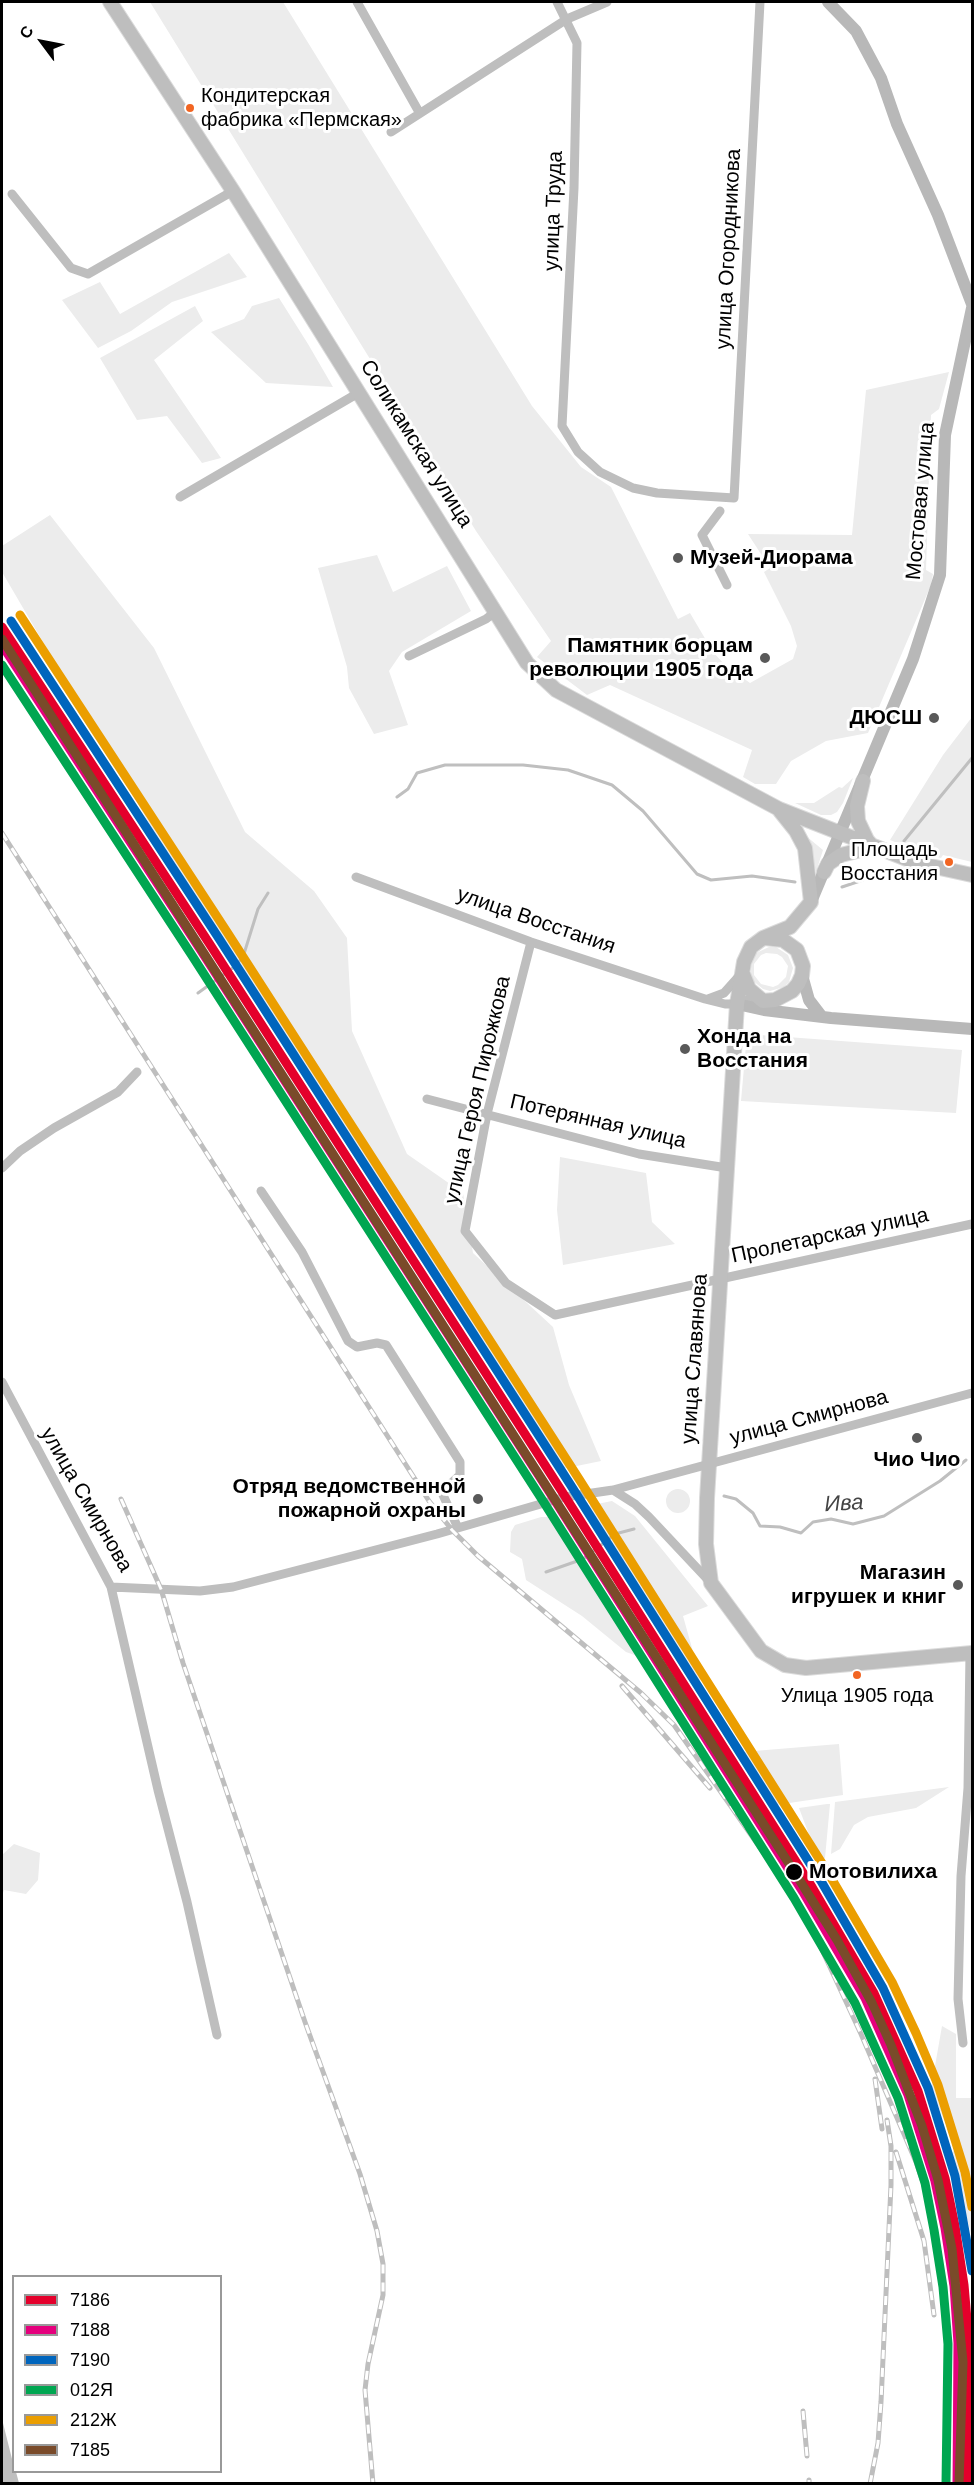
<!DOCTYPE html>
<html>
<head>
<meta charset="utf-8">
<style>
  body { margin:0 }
  #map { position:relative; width:974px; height:2485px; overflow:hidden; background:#fff; font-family:Helvetica,sans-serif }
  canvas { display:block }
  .frame { position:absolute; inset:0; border:3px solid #000; pointer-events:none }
  .legend { position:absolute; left:12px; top:2275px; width:210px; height:198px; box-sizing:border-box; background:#fff; border:2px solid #999; margin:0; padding:8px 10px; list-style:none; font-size:18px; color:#000 }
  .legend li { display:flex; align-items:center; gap:12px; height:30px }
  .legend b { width:30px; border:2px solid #999 }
  .north { position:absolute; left:12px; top:12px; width:60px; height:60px; -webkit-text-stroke:4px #fff; paint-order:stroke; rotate:302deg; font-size:16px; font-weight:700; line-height:24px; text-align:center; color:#000 }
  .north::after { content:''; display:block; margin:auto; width:21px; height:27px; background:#000; clip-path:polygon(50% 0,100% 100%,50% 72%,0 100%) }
</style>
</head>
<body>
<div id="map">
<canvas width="974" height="2485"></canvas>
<div class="frame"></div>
<ul class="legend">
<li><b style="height:8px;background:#e4002b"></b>7186</li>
<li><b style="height:8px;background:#e5007d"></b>7188</li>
<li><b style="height:8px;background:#0065bd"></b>7190</li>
<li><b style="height:8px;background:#00a651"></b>012Я</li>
<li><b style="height:8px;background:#eb9e00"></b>212Ж</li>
<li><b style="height:8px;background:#7a4b2a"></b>7185</li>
</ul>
<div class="north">С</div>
</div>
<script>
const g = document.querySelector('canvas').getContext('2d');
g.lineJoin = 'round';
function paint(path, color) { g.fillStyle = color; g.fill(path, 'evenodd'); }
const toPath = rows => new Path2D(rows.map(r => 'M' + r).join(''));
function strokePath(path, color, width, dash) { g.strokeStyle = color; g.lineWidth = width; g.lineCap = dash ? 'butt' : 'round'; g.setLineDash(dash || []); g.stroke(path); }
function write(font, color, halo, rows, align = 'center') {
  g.font = font + ' Helvetica,sans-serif'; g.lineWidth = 6; g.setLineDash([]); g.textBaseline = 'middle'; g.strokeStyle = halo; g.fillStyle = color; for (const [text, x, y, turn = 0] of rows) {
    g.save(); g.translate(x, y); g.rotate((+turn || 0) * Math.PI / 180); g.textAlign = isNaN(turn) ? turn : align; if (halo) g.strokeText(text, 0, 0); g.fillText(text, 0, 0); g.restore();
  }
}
const green = toPath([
  [150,2,283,2,532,406,581,467,611,487,678,619,690,613,713,652,725,665,750,683,793,659,797,646,791,626,764,572,770,568,748,534,852,535,866,390,949,372,939,409,931,415,926,570,933,574,931,585,868,733,826,741,791,761,776,784,755,784,743,777,752,750,610,685,587,695,537,657,551,641,476,531],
  [229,253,247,277,172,302,131,331,98,348,62,300,100,282,120,314],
  [279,298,308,344,333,387,266,383,211,332,244,319,252,306],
  [195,306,203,321,154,360,221,458,202,463,167,416,137,420,100,358],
  [50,515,154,648,245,832,314,891,347,938,352,1031,407,1154,463,1193,473,1253,553,1327,569,1385,601,1461,562,1469,170,859,2,572,2,546],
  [377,555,393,592,447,566,471,611,402,652,389,671,408,725,374,734,349,688,347,667,318,568],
  [972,717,972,862,943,855,941,858,925,854,890,840,943,755],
  [853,778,843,803,837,812,831,815,821,815,795,803,814,803,839,787,842,788],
  [806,836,823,850,816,872,811,849],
  [769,947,776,947,788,955,793,968,789,982,784,987,770,991,763,989,752,980,750,966,756,953],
  [766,953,777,954,782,957,788,966,786,977,778,985,773,987,761,984,754,975,754,964,761,955],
  [747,1034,962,1050,956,1113,741,1101],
  [560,1157,646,1173,652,1222,675,1244,563,1265,557,1210],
  '666 1501a12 12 0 1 1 24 0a12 12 0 1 1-24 0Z',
  [612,1501,635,1516,708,1606,683,1616,701,1680,698,1683,694,1682,582,1507],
  [541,1517,551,1517,563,1525,649,1660,626,1652,582,1616,526,1580,522,1559,510,1552,511,1532,515,1525],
  [839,1744,843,1795,776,1805,742,1752],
  [949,1787,916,1808,868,1817,854,1825,840,1849,831,1854,835,1802],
  [827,1804,830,1804,825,1858,819,1861,799,1808],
  [14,1844,40,1853,38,1880,26,1894,4,1890,2,1896,2,1855],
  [942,2026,956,2034,956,2098,972,2098,972,2237,950,2155,956,2148,931,2089]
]);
const water = toPath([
  [2,2419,13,2463,14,2472,16,2472,19,2483,2,2483]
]);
const stream = toPath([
  [397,797,408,789,417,773,445,765,523,765,568,770,612,785,643,811,697,874,711,880,752,876,795,882],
  [904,841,972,758],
  [842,887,863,880,879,869],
  [198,993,234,967,243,957,258,909,268,893],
  [724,1496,736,1499,753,1513,760,1526,780,1527,801,1533,813,1522,831,1519,853,1524,884,1516,940,1481,966,1460],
  [546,1572,583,1559,615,1534,634,1529]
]);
const street = toPath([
  [357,2,419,112],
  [557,2,577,43,574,188,562,426,578,452,600,472,633,488,657,493,734,498,760,2],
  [391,132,567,19,607,2],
  [12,194,71,268,88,274,233,191],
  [180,497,360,392],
  [720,511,702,535,727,585],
  [409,656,486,619,495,612],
  [356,877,531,942,705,999,725,1004,737,1004,748,1000,763,1001],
  [531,942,487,1114,465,1231,506,1283,555,1315,972,1224],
  [708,999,724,993,741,974],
  [427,1099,639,1154,727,1168],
  [2,1168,20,1151,54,1128,118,1092,137,1072],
  [261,1191,302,1252,348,1341,357,1347,377,1343,386,1345,460,1462,460,1475,444,1490,443,1495,458,1528],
  [2,1382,111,1587,158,1790,187,1902,217,2035],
  [613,1490,635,1504,649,1517,711,1583],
  [111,1587,200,1591,233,1587,437,1534,565,1497,613,1490,972,1393],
  [963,2043,958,1999,961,1876,968,1788,970,1654]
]);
const secondary = toPath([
  [828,2,856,31,881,78,897,124,938,215,972,304],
  [811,902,913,659,940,575,945,435,972,308],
  [802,975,809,1000,822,1017],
  [737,1004,764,1010,831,1018,972,1029]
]);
const primary = toPath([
  [110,2,233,191,527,663,556,690,779,809,917,863,972,875],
  [863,781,857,806,858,821,867,840,873,847],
  [780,811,796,831,805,848,811,902,790,927,763,938,751,947,744,962,737,1004,707,1498,706,1544,711,1583,761,1651,785,1665,806,1668,972,1653],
  [824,872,828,864,841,855,873,847],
  [743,974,749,989,763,1001,775,1000,792,991,798,984,802,975,803,966,797,950,783,940,765,938]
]);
const rail = toPath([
  [2,833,429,1501,452,1530,478,1556,641,1693,674,1725,791,1892,810,1924,861,2034,916,2162,927,2194,943,2280,947,2323,949,2368,945,2484],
  [121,1499,161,1589,183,1663,305,2022,360,2174,377,2231,383,2264,383,2295,368,2364,365,2390,373,2484],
  [622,1686,710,1788],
  [875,2079,882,2129],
  [896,2152,924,2241,934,2315],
  [803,2411,807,2456],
  [809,2480,809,2484],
  [870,2484,878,2443,881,2402,891,2185,891,2146,887,2120]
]);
const rail1 = toPath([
  [2,627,209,943,561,1490,812,1887,874,1993,918,2091,945,2178,955,2226,964,2285,969,2343,967,2484]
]);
const rail2 = toPath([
  [2,645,200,949,552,1496,803,1892,865,1998,908,2095,935,2181,945,2228,954,2286,958,2343,957,2484]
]);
const rail3 = toPath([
  [11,621,218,937,570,1484,821,1881,883,1988,928,2088,955,2176,972,2271]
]);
const rail4 = toPath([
  [2,665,191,954,543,1501,794,1898,855,2003,898,2098,925,2183,934,2230,943,2287,948,2344,946,2484]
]);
const rail5 = toPath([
  [20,615,227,932,579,1479,830,1876,892,1982,916,2033,938,2085,965,2172,972,2207]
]);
const rail6 = toPath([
  [2,639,795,1873,837,1940,872,2003,891,2045,922,2126,938,2180,952,2249,963,2362,959,2484]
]);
const markers = [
  [190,108,5,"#f26522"],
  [678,558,6,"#595959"],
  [765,658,6,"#595959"],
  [934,718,6,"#595959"],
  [949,862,5,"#f26522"],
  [685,1049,6,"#595959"],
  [917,1438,6,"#595959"],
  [478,1499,6,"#595959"],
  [958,1585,6,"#595959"],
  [857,1675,5,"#f26522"],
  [794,1872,9,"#000"]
];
const busNames = [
  ["Кондитерская",201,96],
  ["фабрика «Пермская»",201,120],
  ["Площадь",938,850,"right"],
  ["Восстания",938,874,"right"],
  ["Улица 1905 года",857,1696,"center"]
];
const streetNames = [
  ["улица Труда",554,211,-88],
  ["улица Огородникова",729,249,-87],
  ["Соликамская улица",416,444,58],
  ["Мостовая улица",921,501,-85],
  ["улица Восстания",536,921,19],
  ["улица Героя Пирожкова",478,1090,-77],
  ["Потерянная улица",598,1122,13],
  ["Пролетарская улица",830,1236,-12],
  ["улица Славянова",695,1359,-86],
  ["улица Смирнова",809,1418,-15],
  ["улица Смирнова",86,1500,60]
];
const poiNames = [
  ["Музей-Диорама",690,558,"left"],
  ["Памятник борцам",753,646],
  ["революции 1905 года",753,670],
  ["ДЮСШ",922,718],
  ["Хонда на",697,1037,"left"],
  ["Восстания",697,1061,"left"],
  ["Чио Чио",917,1460,"center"],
  ["Отряд ведомственной",466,1487],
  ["пожарной охраны",466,1511],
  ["Магазин",946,1573],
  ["игрушек и книг",946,1597]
];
const stopNames = [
  ["Мотовилиха",809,1872]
];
const waterNames = [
  ["Ива",844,1504,-3]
];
paint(green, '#ececec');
paint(water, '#bfbfbf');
strokePath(stream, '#bfbfbf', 3);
strokePath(primary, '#dbdbdb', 16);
strokePath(street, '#bebebe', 9);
strokePath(secondary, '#b8b8b8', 12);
strokePath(primary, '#bebebe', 14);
strokePath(rail, '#bebebe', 5);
strokePath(rail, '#fff', 3, [9]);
strokePath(rail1, '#e4002b', 9);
strokePath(rail2, '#e5007d', 9);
strokePath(rail3, '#0065bd', 9);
strokePath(rail4, '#00a651', 9);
strokePath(rail5, '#eb9e00', 9);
strokePath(rail6, '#7a4b2a', 9);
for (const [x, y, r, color] of markers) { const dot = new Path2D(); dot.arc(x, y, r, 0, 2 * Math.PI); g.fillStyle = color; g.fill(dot); strokePath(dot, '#fff', 2); }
write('20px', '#000', '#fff', busNames, 'left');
write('21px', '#000', '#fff', streetNames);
write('bold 21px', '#000', '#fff', poiNames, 'right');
write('bold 21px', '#000', '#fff', stopNames, 'left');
write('italic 22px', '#444', '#fff', waterNames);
</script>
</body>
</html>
